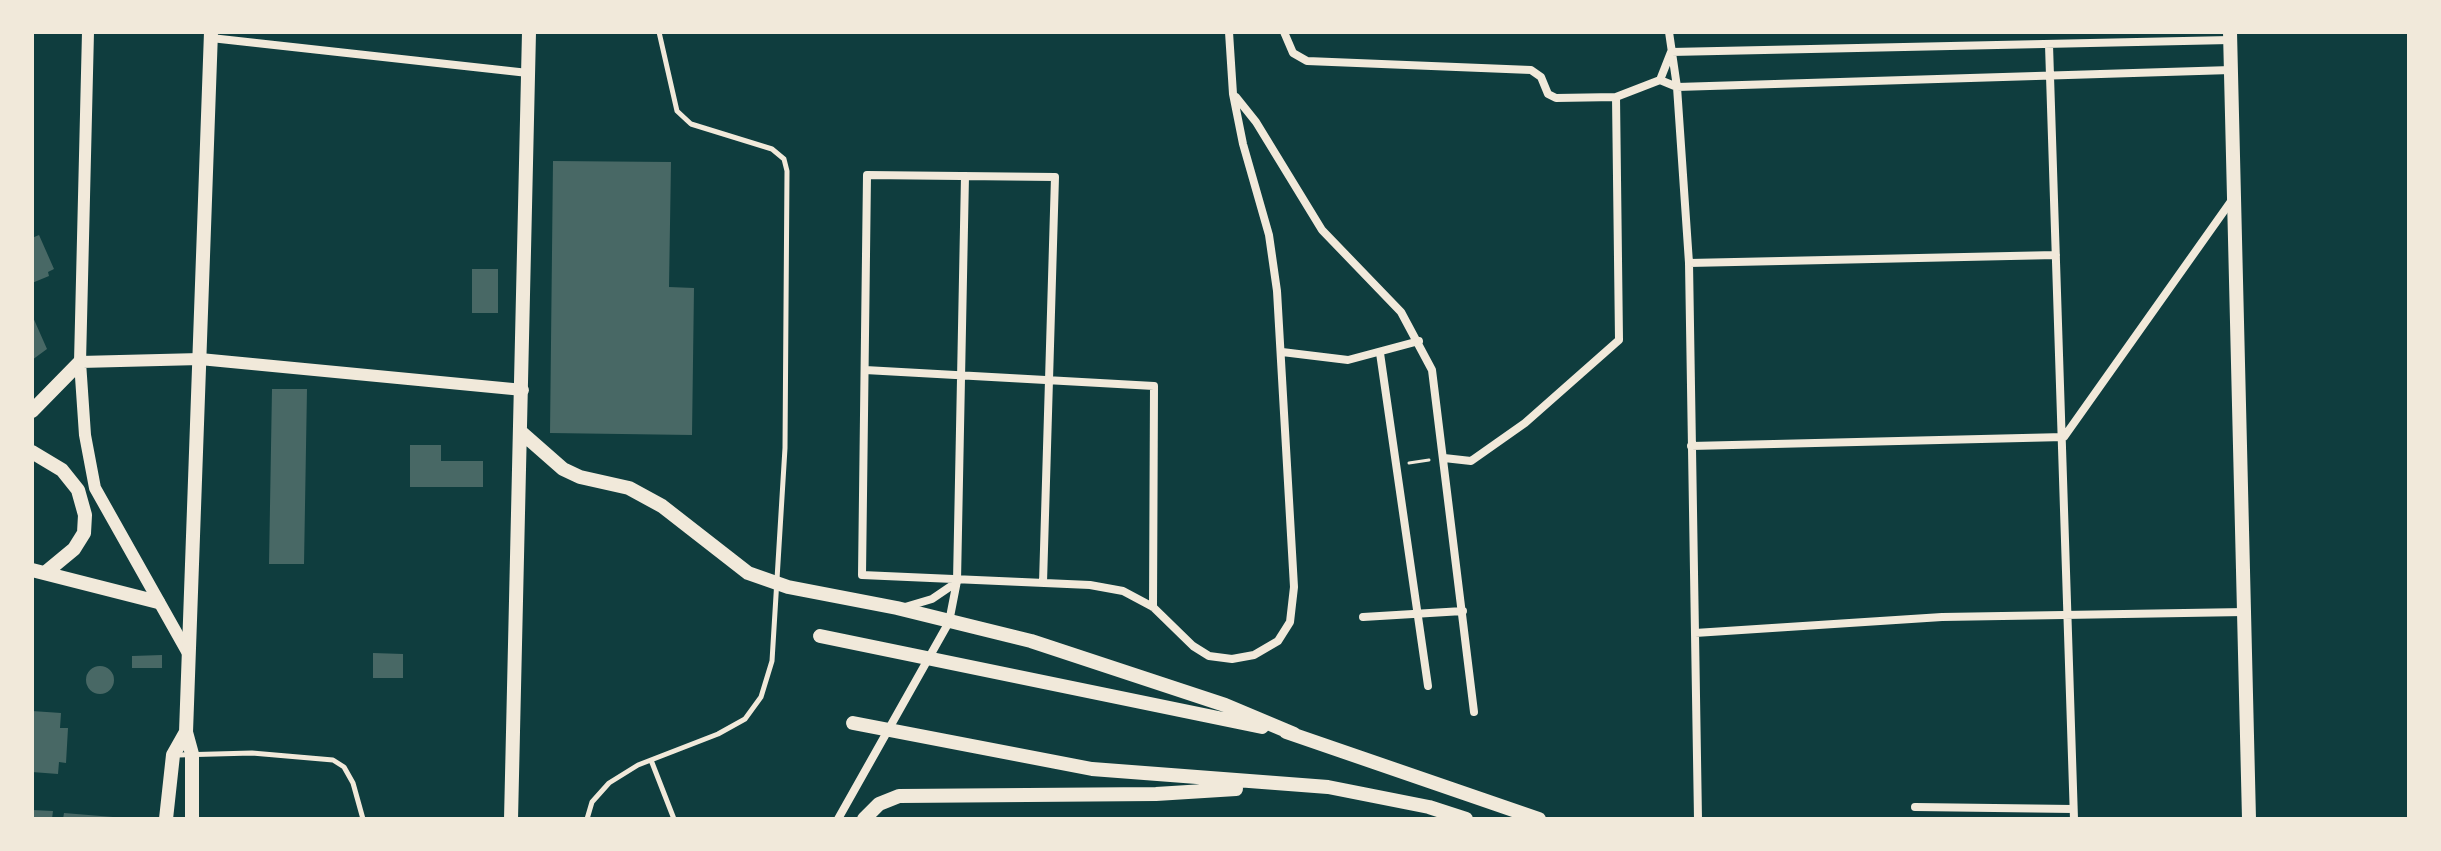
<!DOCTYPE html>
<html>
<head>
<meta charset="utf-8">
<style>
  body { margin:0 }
  #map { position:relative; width:2441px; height:851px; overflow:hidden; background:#0f3d3e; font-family:"Fira Sans Condensed",sans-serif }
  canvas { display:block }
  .frame { position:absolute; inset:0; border:34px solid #f1e9da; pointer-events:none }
</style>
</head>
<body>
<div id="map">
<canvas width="2441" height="851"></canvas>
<div class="frame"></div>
</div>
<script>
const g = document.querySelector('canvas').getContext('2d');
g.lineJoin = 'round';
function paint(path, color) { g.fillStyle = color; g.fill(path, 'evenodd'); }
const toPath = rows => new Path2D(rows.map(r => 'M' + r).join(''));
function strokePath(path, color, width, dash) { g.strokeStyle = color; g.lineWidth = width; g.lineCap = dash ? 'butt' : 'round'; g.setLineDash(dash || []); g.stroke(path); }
const building = toPath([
  [553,161,671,162,669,287,694,288,692,435,550,433],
  [39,235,54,269,48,272,49,276,32,283,32,238],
  [472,269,498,269,498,313,472,313],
  [32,315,47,349,32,360],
  [272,389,307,389,304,564,269,564],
  [410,445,441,445,441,461,483,461,483,487,410,487],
  [373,653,403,654,403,678,373,678],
  [162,655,162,668,132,668,132,656],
  '86 680a14 14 0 1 1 28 0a14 14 0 1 1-28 0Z',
  [32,711,61,713,60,728,68,728,66,763,59,762,58,774,32,772],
  [32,810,53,811,52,819,32,819],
  [64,813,113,817,113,819,63,819]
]);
const path = toPath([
  [1409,463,1429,460]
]);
const service = toPath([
  [178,755,252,753,333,760,344,767,353,783,363,819],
  [651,760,674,819],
  [587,819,592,802,609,783,638,765,718,734,745,719,761,697,772,661,785,448,787,171,784,159,772,149,691,124,677,111,659,32]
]);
const minor = toPath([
  [1284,32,1293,53,1307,61,1531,70,1541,77,1548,94,1556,98,1616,97],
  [1669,32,1677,87,1689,263,1698,819],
  [211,38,528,73],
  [2049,45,2074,819],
  [1660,80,1671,52,2230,40],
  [1236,97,1256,122,1322,230,1401,312,1432,370,1474,712],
  [1689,263,2056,255],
  [1282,352,1348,360,1419,341],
  [1380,353,1428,686],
  [865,370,1154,386,1153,607],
  [1691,446,2064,437,2234,197],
  [1444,458,1471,461,1525,423,1619,340,1616,97,1660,80,1677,87,2231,70],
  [1043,583,1055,177,867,175,862,575,1090,585,1123,591,1153,607,1193,646,1209,656,1232,659,1254,655,1278,641,1290,622,1294,587,1277,291,1269,235,1243,144,1233,94,1229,32],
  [905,607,932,599,957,582],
  [1363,617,1463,611],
  [1695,633,1942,617,2245,612],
  [1915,807,2073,809],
  [838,819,949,622,957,581,965,176]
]);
const tertiary = toPath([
  [88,32,80,362,85,435,95,488,189,655],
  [80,362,200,359,523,390]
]);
const secondary = toPath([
  [2230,32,2249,819],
  [32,411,80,362],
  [522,433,563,469,580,477,629,488,662,506,748,573,788,587,897,608,1031,641,1225,705,1294,734],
  [32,452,62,470,78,490,85,515,84,533,74,549,45,573],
  [32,570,158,602],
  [820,636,1262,727],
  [853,723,1092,769,1328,787,1429,807,1466,819],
  [1286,732,1539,819],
  [166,819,173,755,186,732],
  [192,819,192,754,186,732,211,32],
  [511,819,529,32],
  [864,819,879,804,899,796,1156,794,1236,789]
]);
paint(building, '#486865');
strokePath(path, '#f1e9da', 3);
strokePath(service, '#f1e9da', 5);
strokePath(minor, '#f1e9da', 8);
strokePath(tertiary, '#f1e9da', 12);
strokePath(secondary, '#f1e9da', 14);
</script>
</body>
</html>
